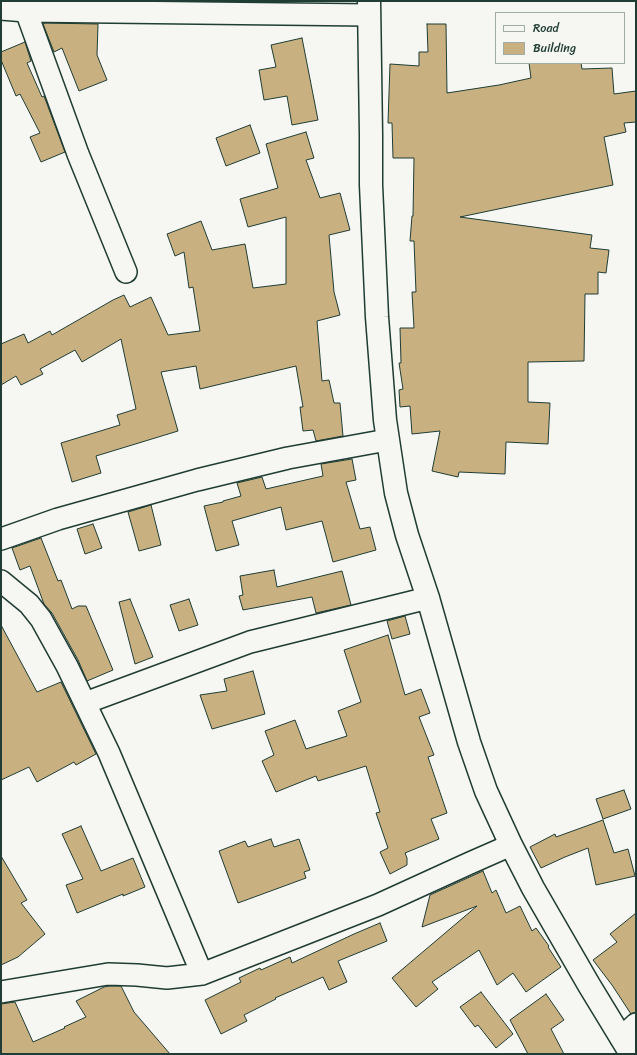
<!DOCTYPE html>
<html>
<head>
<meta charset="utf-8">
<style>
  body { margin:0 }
  #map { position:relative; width:637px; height:1055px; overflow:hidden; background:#f6f6f2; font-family:Sriracha,sans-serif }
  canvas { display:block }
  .frame { position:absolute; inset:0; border:2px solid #1f3d34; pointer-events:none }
  .legend { position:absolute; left:495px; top:12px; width:130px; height:52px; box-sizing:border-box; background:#f6f6f2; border:1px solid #a0aca6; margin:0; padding:5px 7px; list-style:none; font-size:12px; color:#1f3d34 }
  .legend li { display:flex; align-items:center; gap:8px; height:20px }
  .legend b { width:20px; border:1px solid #a0aca6 }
</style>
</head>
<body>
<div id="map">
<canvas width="637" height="1055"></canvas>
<div class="frame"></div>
<ul class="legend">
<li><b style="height:5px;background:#f6f6f2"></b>Road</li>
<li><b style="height:11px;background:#c9b080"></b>Building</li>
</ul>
</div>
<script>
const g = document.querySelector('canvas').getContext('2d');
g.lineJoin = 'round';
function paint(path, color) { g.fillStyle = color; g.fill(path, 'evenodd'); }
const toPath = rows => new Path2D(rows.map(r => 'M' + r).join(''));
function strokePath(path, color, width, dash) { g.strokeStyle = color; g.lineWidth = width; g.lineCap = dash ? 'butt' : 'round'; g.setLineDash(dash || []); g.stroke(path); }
const building = toPath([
  [45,23,98,24,97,55,107,80,79,91,62,48,54,52,43,24,45,23],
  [427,24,446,24,447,93,499,85,531,78,529,63,581,63,582,69,612,68,614,94,636,91,636,122,624,123,626,132,604,137,613,185,460,217,592,235,590,248,609,250,606,273,598,272,598,294,585,294,584,361,528,362,528,402,550,403,548,444,506,442,505,474,459,472,458,477,432,471,440,431,412,434,410,406,400,407,399,390,403,389,399,363,401,363,400,328,414,328,412,292,416,292,414,241,410,241,412,216,413,216,414,158,393,158,392,123,388,123,390,64,419,66,419,52,428,52,427,24],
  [302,38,318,120,292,125,287,96,264,100,259,70,276,67,271,45,302,38],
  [25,42,31,61,27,63,42,97,44,96,65,152,41,162,30,137,40,133,20,94,16,96,1,60,1,52,25,42],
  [250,125,260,153,226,166,216,138,250,125],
  [306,132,314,158,306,160,320,198,340,193,350,230,329,235,334,292,340,315,317,321,322,381,329,380,334,403,340,403,343,436,316,441,313,430,303,431,300,407,303,407,296,366,200,389,196,366,161,372,178,431,96,456,101,473,72,482,61,443,120,425,117,415,136,409,121,339,82,362,75,350,40,369,43,374,21,385,16,376,1,385,1,344,24,334,28,343,50,331,52,335,113,300,124,295,130,307,151,297,168,335,200,331,193,287,189,288,184,252,175,256,167,234,201,221,212,250,245,244,253,288,286,284,286,217,248,227,240,199,278,188,266,144,306,132],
  [352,459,356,480,346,482,360,529,370,527,376,550,333,562,322,521,286,530,281,507,232,521,239,545,216,551,204,506,223,502,223,501,241,496,237,483,262,477,266,489,323,476,321,464,352,459],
  [151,505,161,545,139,551,128,512,151,505],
  [93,524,102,548,85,554,77,529,93,524],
  [41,538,58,581,61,580,72,609,78,606,86,606,113,670,87,681,78,660,52,613,44,604,30,566,20,570,12,548,41,538],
  [274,570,277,587,342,571,351,605,316,613,312,597,243,610,239,596,243,595,240,576,274,570],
  [130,599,153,657,135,664,119,602,130,599],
  [189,599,198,625,179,631,170,605,189,599],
  [405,616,410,634,392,639,387,621,405,616],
  [1,625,37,692,61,682,96,754,76,765,74,762,37,782,29,767,1,780,1,625],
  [388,635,405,695,421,689,430,713,419,717,434,755,428,757,447,813,431,819,439,839,405,853,407,858,407,865,390,874,380,852,388,848,376,813,380,812,366,766,318,781,316,776,276,792,262,761,274,755,265,731,295,720,306,749,347,736,338,711,361,702,344,650,388,635],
  [253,671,265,714,212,729,200,695,227,691,224,679,253,671],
  [624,790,631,809,603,819,596,799,624,790],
  [603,820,614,853,628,849,635,876,596,885,588,848,565,857,541,868,530,847,555,834,556,837,603,820],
  [81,826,101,871,133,858,145,887,123,896,123,894,77,913,66,885,83,879,62,834,81,826],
  [271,839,274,847,299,839,310,870,304,872,306,878,238,903,219,851,245,841,248,847,271,839],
  [1,856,27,900,21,903,45,934,18,957,1,965,1,856],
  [483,871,492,893,496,890,506,913,520,906,532,931,536,928,549,946,548,947,561,967,526,992,513,973,497,985,479,950,432,982,438,989,416,1007,392,978,477,906,422,927,430,895,483,871],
  [636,913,636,1012,631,1014,612,985,593,960,617,942,610,934,636,913],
  [380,923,387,941,338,961,347,982,329,990,323,977,275,998,276,999,244,1015,247,1021,221,1034,205,1000,241,982,239,978,260,968,261,970,290,957,292,963,354,934,380,923],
  [109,986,121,986,134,1012,170,1054,1,1054,1,1004,15,1002,33,1042,65,1028,64,1027,86,1017,76,1001,104,987,109,986],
  [481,992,513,1034,496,1048,478,1025,475,1027,460,1007,481,992],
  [546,994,564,1020,551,1029,564,1054,528,1054,510,1020,546,994]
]);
const minor = toPath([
  [1,9,26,11,369,15],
  [26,11,78,154,126,272],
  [1,539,58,519,197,480,288,458,387,440],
  [1,581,29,604,41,619,67,666,109,753,202,974],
  [85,703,250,642,428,598],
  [1,992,108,974,137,975,167,978,202,974,378,905,470,863,511,845],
  [621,1038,636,1024]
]);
const tertiary = toPath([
  [369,1,371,135,371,185,377,317,385,420,396,493,407,535,428,598,469,742,486,791,511,845,533,888,589,985,631,1054]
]);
paint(building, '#c9b080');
strokePath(building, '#1f3d34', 1);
strokePath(minor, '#1f3d34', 24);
strokePath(tertiary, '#1f3d34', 25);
strokePath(minor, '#f6f6f2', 21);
strokePath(tertiary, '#f6f6f2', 22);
</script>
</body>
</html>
